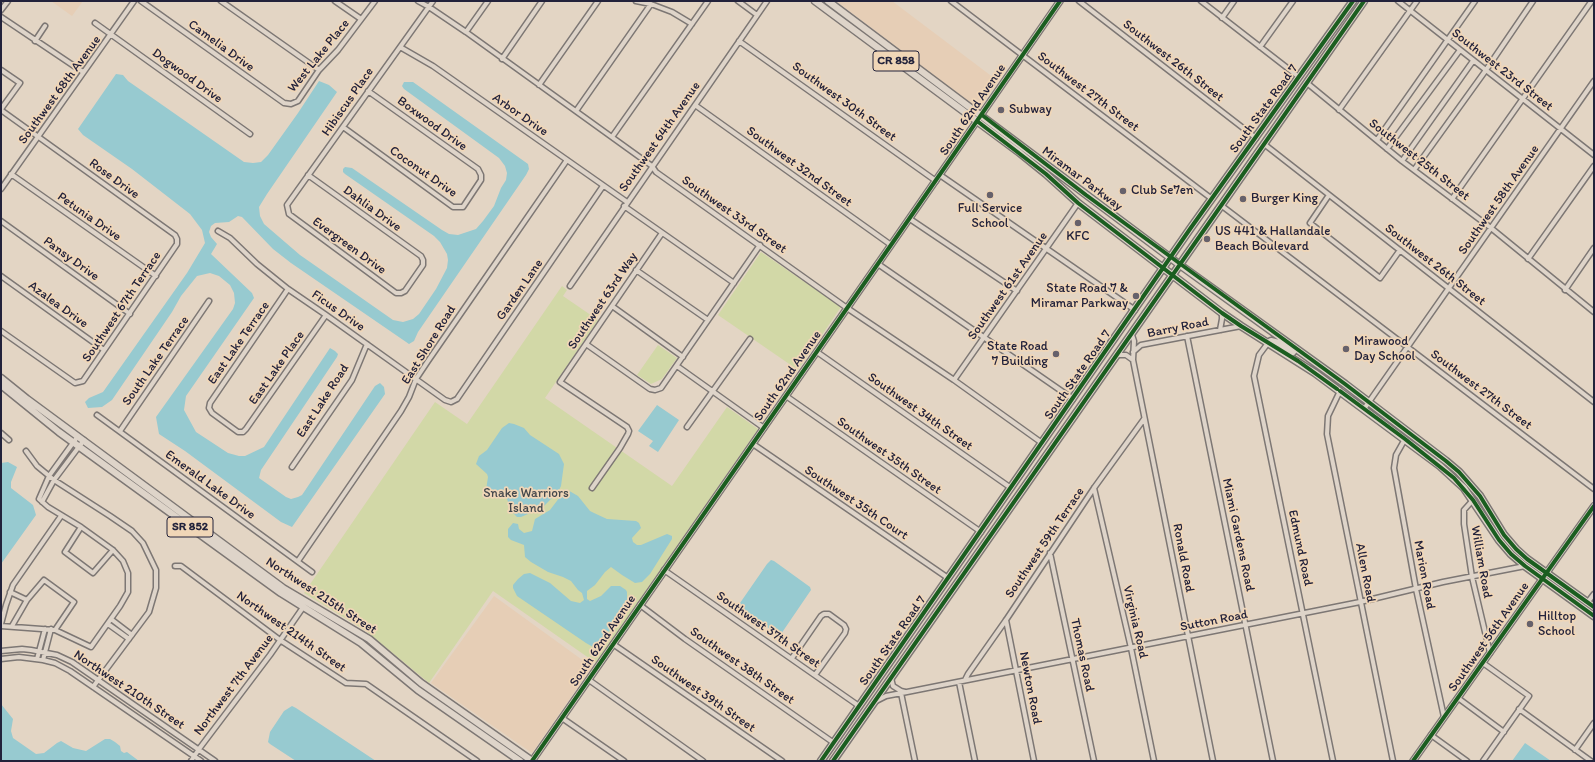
<!DOCTYPE html>
<html>
<head>
<meta charset="utf-8">
<style>
  body { margin:0 }
  #map { position:relative; width:1595px; height:762px; overflow:hidden; background:#e3d5c4; font-family:Itim,sans-serif }
  canvas { display:block }
  .frame { position:absolute; inset:0; border:2px solid #22223b; pointer-events:none }
</style>
</head>
<body>
<div id="map">
<canvas width="1595" height="762"></canvas>
<div class="frame"></div>
</div>
<script>
const g = document.querySelector('canvas').getContext('2d');
g.lineJoin = 'round';
function paint(path, color) { g.fillStyle = color; g.fill(path, 'evenodd'); }
const toPath = rows => new Path2D(rows.map(r => 'M' + r).join(''));
function strokePath(path, color, width, dash) { g.strokeStyle = color; g.lineWidth = width; g.lineCap = dash ? 'butt' : 'round'; g.setLineDash(dash || []); g.stroke(path); }
function write(font, color, halo, rows, align = 'center') {
  g.font = font + ' Itim,sans-serif'; g.lineWidth = 3.5; g.setLineDash([]); g.textBaseline = 'middle'; g.strokeStyle = halo; g.fillStyle = color; for (const [text, x, y, turn = 0] of rows) {
    g.save(); g.translate(x, y); g.rotate((+turn || 0) * Math.PI / 180); g.textAlign = isNaN(turn) ? turn : align; if (halo) g.strokeText(text, 0, 0); g.fillText(text, 0, 0); g.restore();
  }
}
const built = toPath([
  [51,1,83,1,72,16],
  [836,1,892,1,998,81,979,109],
  [494,596,592,667,532,753,431,683]
]);
const green = toPath([
  [761,252,841,307,798,370,718,315],
  [562,286,567,290,563,296,598,320,545,398,672,486,727,407,758,429,596,663,493,591,429,683,366,631,304,593,435,402,467,424],
  [658,345,677,358,662,379,651,384,637,375]
]);
const water = toPath([
  [116,74,123,75,128,81,244,162,253,163,261,162,268,155,298,113,319,81,329,85,337,92,267,194,259,207,260,216,264,224,300,255,393,320,403,322,413,319,419,314,436,289,447,268,448,260,447,254,440,242,434,236,345,174,343,172,343,169,345,167,352,168,442,230,449,234,458,235,476,229,483,221,494,206,501,188,506,180,507,173,505,166,499,158,404,89,402,86,404,82,413,82,528,164,529,169,526,175,418,332,414,341,409,344,291,263,273,249,242,217,238,216,229,222,215,223,211,226,209,232,211,237,217,244,211,254,252,293,254,298,186,396,184,410,196,432,228,453,239,456,245,456,264,447,330,348,335,351,338,354,337,357,261,470,259,478,286,497,291,499,298,497,302,495,375,386,380,383,384,387,385,394,292,527,281,522,185,451,159,434,156,417,233,309,235,303,234,293,230,285,219,276,210,273,197,276,181,296,172,312,112,400,102,407,88,408,85,402,89,398,103,392,187,273,205,243,202,230,190,214,132,169,83,135,78,129],
  [657,405,679,420,658,452,649,446,653,441,638,431],
  [509,423,514,424,524,428,530,435,559,454,564,464,561,486,558,492,542,508,521,517,517,517,513,513,506,497,488,495,486,490,488,477,487,474,476,464,479,456,487,450,502,428],
  [8,462,17,467,11,482,11,488,33,505,36,515,1,564,1,463],
  [566,489,578,496,590,511,594,513,607,519,636,521,639,523,641,528,632,538,633,542,637,545,641,545,667,534,672,536,672,539,650,574,642,582,635,583,622,575,611,567,605,572,595,585,587,591,587,599,590,601,601,596,611,586,620,586,626,590,627,592,627,608,622,614,619,615,610,630,596,647,593,647,586,643,517,596,513,588,513,585,518,579,524,574,530,573,550,583,571,601,580,603,584,600,582,593,578,590,571,581,563,577,548,572,531,562,525,557,524,545,511,540,508,537,508,529,513,523,518,524,519,529,524,533,532,531,535,519,550,510],
  [771,560,774,561,810,587,811,590,781,634,777,634,740,607,740,603,767,564],
  [1,704,13,719,11,731,13,738,36,754,44,753,57,743,61,741,73,748,86,751,105,739,110,739,115,742,120,746,121,751,124,753,127,752,139,761,1,761],
  [292,706,296,708,376,761,296,761,270,744,268,742,270,732,284,711],
  [1525,743,1551,761,1512,761]
]);
const street = toPath([
  [141,1,284,103,291,104,298,101,319,70,338,50,375,1],
  [221,1,319,70],
  [335,1,361,19],
  [418,1,429,7,466,32,652,166,656,172,847,308,954,380,1042,443],
  [636,1,651,4,672,12,692,24],
  [738,1,757,15],
  [951,1,1212,199],
  [1079,1,1256,138],
  [1201,1,1299,77],
  [1398,1,1594,155],
  [1,10,8,1],
  [1,17,83,72],
  [1222,18,1234,1],
  [95,23,250,134],
  [466,32,488,1],
  [35,41,45,26],
  [739,41,936,181],
  [400,47,433,66,627,202],
  [1260,47,1293,1],
  [502,59,542,1],
  [1,70,20,83,1,109],
  [1307,83,1402,161,1491,228,1594,312],
  [539,85,598,1],
  [695,105,891,245],
  [1,110,175,235,177,239,177,244,83,381,75,383,1,331],
  [1339,110,1417,1],
  [576,111,651,4],
  [343,127,453,207,463,207,481,180,481,175,478,169,368,91],
  [612,137,708,1],
  [1377,140,1475,1],
  [1264,144,1594,402],
  [1387,149,1460,50],
  [1402,161,1473,61],
  [1414,170,1486,70,1533,1],
  [11,174,156,276],
  [308,175,421,256,423,260,423,265,405,291,401,293,396,293,289,214,287,205,433,1],
  [940,175,1135,310],
  [1,189,134,1],
  [1329,195,1310,223,1380,278,1400,250],
  [1452,199,1591,2],
  [624,206,734,283],
  [1222,206,1594,489],
  [910,219,1017,291],
  [1,221,130,314],
  [218,231,230,238,257,264,288,289,326,315,445,400,451,402,457,399,603,186],
  [1528,259,1594,166],
  [878,264,1073,399],
  [636,270,708,320],
  [1,276,104,350],
  [570,286,767,1],
  [288,289,210,403,209,408,212,413,238,432,243,432,246,429,326,315],
  [1565,290,1594,248],
  [612,306,683,357],
  [1220,330,1222,319,1222,313],
  [1132,335,1134,341,1133,360,1213,761],
  [1187,336,1273,761],
  [1268,343,1259,355,1254,376,1333,761],
  [586,344,650,389,655,390,661,388,760,245],
  [817,352,1011,488],
  [1133,352,1141,345,1241,326],
  [1117,355,1126,355,1133,360],
  [677,366,764,428],
  [954,380,1078,203],
  [1340,391,1328,416,1327,434,1393,761],
  [786,396,981,532],
  [1364,409,1594,81],
  [97,415,312,572],
  [687,427,750,339],
  [120,431,209,301],
  [1,433,9,440],
  [1405,439,1396,455,1394,468,1416,589,1444,717],
  [753,444,948,578],
  [26,451,37,466,54,480,110,516,132,531,143,543,156,570,156,588,149,612,93,687],
  [292,467,352,380,367,344],
  [592,488,620,448,628,434,629,431,627,427,560,382,662,233],
  [1094,488,1131,648,1154,761],
  [1473,500,1464,510,1464,524,1472,577,1490,653],
  [42,502,54,480,84,440],
  [81,527,65,552,93,573,113,550],
  [1050,553,1094,761],
  [298,561,401,411,409,397,416,379,428,361,567,160],
  [175,566,181,566,280,640,346,683,366,684,477,761],
  [664,570,859,706],
  [10,592,27,600],
  [1587,603,1594,594],
  [640,605,685,639,834,743],
  [111,619,132,635],
  [1006,620,1034,761],
  [1,624,6,605,13,585,61,516],
  [108,624,129,639],
  [1,626,55,630,91,647,120,606,128,592,128,573,123,561,113,550,81,527,48,507,39,499,49,476,78,436],
  [12,626,27,600,44,580,74,602,55,630],
  [613,644,782,761],
  [1,651,22,649,31,650,57,655,72,662,215,761],
  [792,658,821,616,824,614,829,614,844,625,846,629,845,633,815,675],
  [1,659,19,657,43,660,55,663,70,671,201,761],
  [37,659,45,629],
  [43,660,51,629],
  [891,678,893,686,901,691,905,692],
  [589,680,703,761],
  [965,680,968,674,1006,620,1094,488,1144,419],
  [959,682,975,761],
  [901,693,915,761],
  [1458,698,1504,732],
  [876,701,886,696,907,692,1360,602,1443,582,1525,566],
  [1519,709,1591,761],
  [562,718,624,761],
  [1431,735,1467,761],
  [1575,750,1594,723],
  [191,761,199,749,270,655,304,606],
  [1483,761,1529,696,1483,663]
]);
const secondary = toPath([
  [532,761,891,245,1060,1],
  [1413,761,1594,506]
]);
const primary = toPath([
  [815,1,1020,153,1046,174,1078,203,1222,313,1241,326,1315,373,1440,466,1464,488,1499,540,1511,554,1525,566,1594,616],
  [828,1,1180,265,1345,384,1446,461,1459,472,1480,496,1504,535,1516,549,1527,559,1594,607],
  [1268,343,1271,341,1279,343,1293,352],
  [1,378,27,399,283,588,369,639,421,683,532,761],
  [1,385,59,432,281,593,361,643,418,690,520,761],
  [821,761,1190,229,1353,1],
  [833,761,1364,1]
]);
const cycleway = toPath([
  [982,115,1086,195,1345,384,1446,461,1459,472,1480,496,1504,535,1516,549,1527,559,1594,607],
  [977,121,1046,174,1078,203,1222,313,1241,326,1298,361,1337,389],
  [1340,391,1405,439,1454,478,1473,500,1499,540,1511,554,1525,566,1594,616],
  [532,761,891,245,1060,1],
  [821,761,1190,229,1353,1],
  [833,761,1364,1],
  [1413,761,1594,506]
]);
const markers = [
  [1001,110,4,"#66616b"],
  [1123,191,4,"#66616b"],
  [990,195,4,"#66616b"],
  [1243,199,4,"#66616b"],
  [1078,223,4,"#66616b"],
  [1207,239,4,"#66616b"],
  [1136,296,4,"#66616b"],
  [1346,349,4,"#66616b"],
  [1056,354,4,"#66616b"],
  [1530,624,4,"#66616b"]
];
const shields = [
  [896,61,46],
  [190,527,46]
];
const shieldNames = [
  ["CR 858",896,61],
  ["SR 852",190,527]
];
const streetNames = [
  ["Camelia Drive",221,46,36],
  ["West Lake Place",319,56,-51],
  ["Southwest 26th Street",1173,61,38],
  ["Southwest 23rd Street",1502,70,38],
  ["Dogwood Drive",187,76,36],
  ["Southwest 68th Avenue",60,90,-54],
  ["Southwest 27th Street",1088,92,37],
  ["Hibiscus Place",348,102,-55],
  ["Southwest 30th Street",844,102,36],
  ["South State Road 7",1264,109,-54],
  ["South 62nd Avenue",973,110,-56],
  ["Arbor Drive",520,115,35],
  ["Boxwood Drive",432,124,36],
  ["Southwest 64th Avenue",660,137,-55],
  ["Southwest 25th Street",1419,160,38],
  ["Southwest 32nd Street",799,167,36],
  ["Coconut Drive",423,172,35],
  ["Rose Drive",114,179,36],
  ["Miramar Parkway",1082,179,37],
  ["Southwest 58th Avenue",1499,200,-55],
  ["Dahlia Drive",372,209,36],
  ["Southwest 33rd Street",734,215,35],
  ["Petunia Drive",89,217,35],
  ["Evergreen Drive",349,246,36],
  ["Pansy Drive",71,259,36],
  ["Southwest 26th Street",1435,265,38],
  ["Southwest 61st Avenue",1008,286,-55],
  ["Garden Lane",520,290,-55],
  ["Southwest 63rd Way",603,301,-56],
  ["Azalea Drive",58,305,36],
  ["Southwest 67th Terrace",122,307,-56],
  ["Ficus Drive",338,311,35],
  ["Barry Road",1178,328,-11],
  ["East Lake Terrace",239,343,-55],
  ["East Shore Road",429,345,-58],
  ["South Lake Terrace",156,361,-55],
  ["East Lake Place",277,368,-55],
  ["South State Road 7",1078,375,-55],
  ["South 62nd Avenue",788,376,-55],
  ["Southwest 27th Street",1481,390,37],
  ["East Lake Road",323,401,-57],
  ["Southwest 34th Street",920,412,35],
  ["Southwest 35th Street",889,456,35],
  ["Emerald Lake Drive",210,485,36],
  ["Southwest 35th Court",856,503,34],
  ["Miami Gardens Road",1238,535,78],
  ["Southwest 59th Terrace",1045,543,-56],
  ["Edmund Road",1300,548,78],
  ["Ronald Road",1183,558,79],
  ["William Road",1481,562,80],
  ["Allen Road",1365,573,79],
  ["Marion Road",1424,575,79],
  ["Northwest 215th Street",321,596,33],
  ["Sutton Road",1214,621,-11],
  ["Virginia Road",1135,622,77],
  ["Southwest 37th Street",768,630,35],
  ["Northwest 214th Street",291,632,35],
  ["Southwest 56th Avenue",1489,637,-55],
  ["South 62nd Avenue",603,641,-56],
  ["South State Road 7",893,641,-55],
  ["Thomas Road",1082,655,78],
  ["Southwest 38th Street",742,666,35],
  ["Northwest 7th Avenue",234,685,-53],
  ["Newton Road",1030,688,79],
  ["Northwest 210th Street",129,690,34],
  ["Southwest 39th Street",703,694,35]
];
const poiNames = [
  ["Subway",1009,110],
  ["Club Se7en",1131,191],
  ["Burger King",1251,199],
  ["Full Service",990,209,"center"],
  ["School",990,224,"center"],
  ["US 441 & Hallandale",1215,232],
  ["Beach Boulevard",1215,247],
  ["KFC",1078,237,"center"],
  ["State Road 7 &",1128,289,"right"],
  ["Miramar Parkway",1128,304,"right"],
  ["Mirawood",1354,342],
  ["Day School",1354,357],
  ["State Road",1048,347,"right"],
  ["7 Building",1048,362,"right"],
  ["Hilltop",1538,617],
  ["School",1538,632]
];
const parkNames = [
  ["Snake Warriors",526,494],
  ["Island",526,509]
];
paint(built, '#e6ceb6');
paint(green, '#d2d8a7');
paint(water, '#97cad0');
strokePath(street, '#7d7774', 7);
strokePath(secondary, '#7d7774', 8);
strokePath(primary, '#7d7774', 9);
strokePath(street, '#ded4c9', 4);
strokePath(secondary, '#ded4c9', 5.5);
strokePath(primary, '#ded4c9', 6);
strokePath(cycleway, '#1b5e20', 4);
for (const [x, y, r, color] of markers) { const dot = new Path2D(); dot.arc(x, y, r, 0, 2 * Math.PI); g.fillStyle = color; g.fill(dot); strokePath(dot, '#f0d6b7', 1.5); }
for (const [x, y, w] of shields) { const box = new Path2D(); box.roundRect(x - w / 2, y - 10, w, 20, 3); g.fillStyle = '#f0d6b7'; g.fill(box); strokePath(box, '#22223b', 1); }
write('bold 12px', '#22223b', null, shieldNames);
write('13px', '#22223b', '#f0d6b7', streetNames);
write('13px', '#22223b', '#f0d6b7', poiNames, 'left');
write('13px', '#43474c', '#f0d6b7', parkNames);
</script>
</body>
</html>
